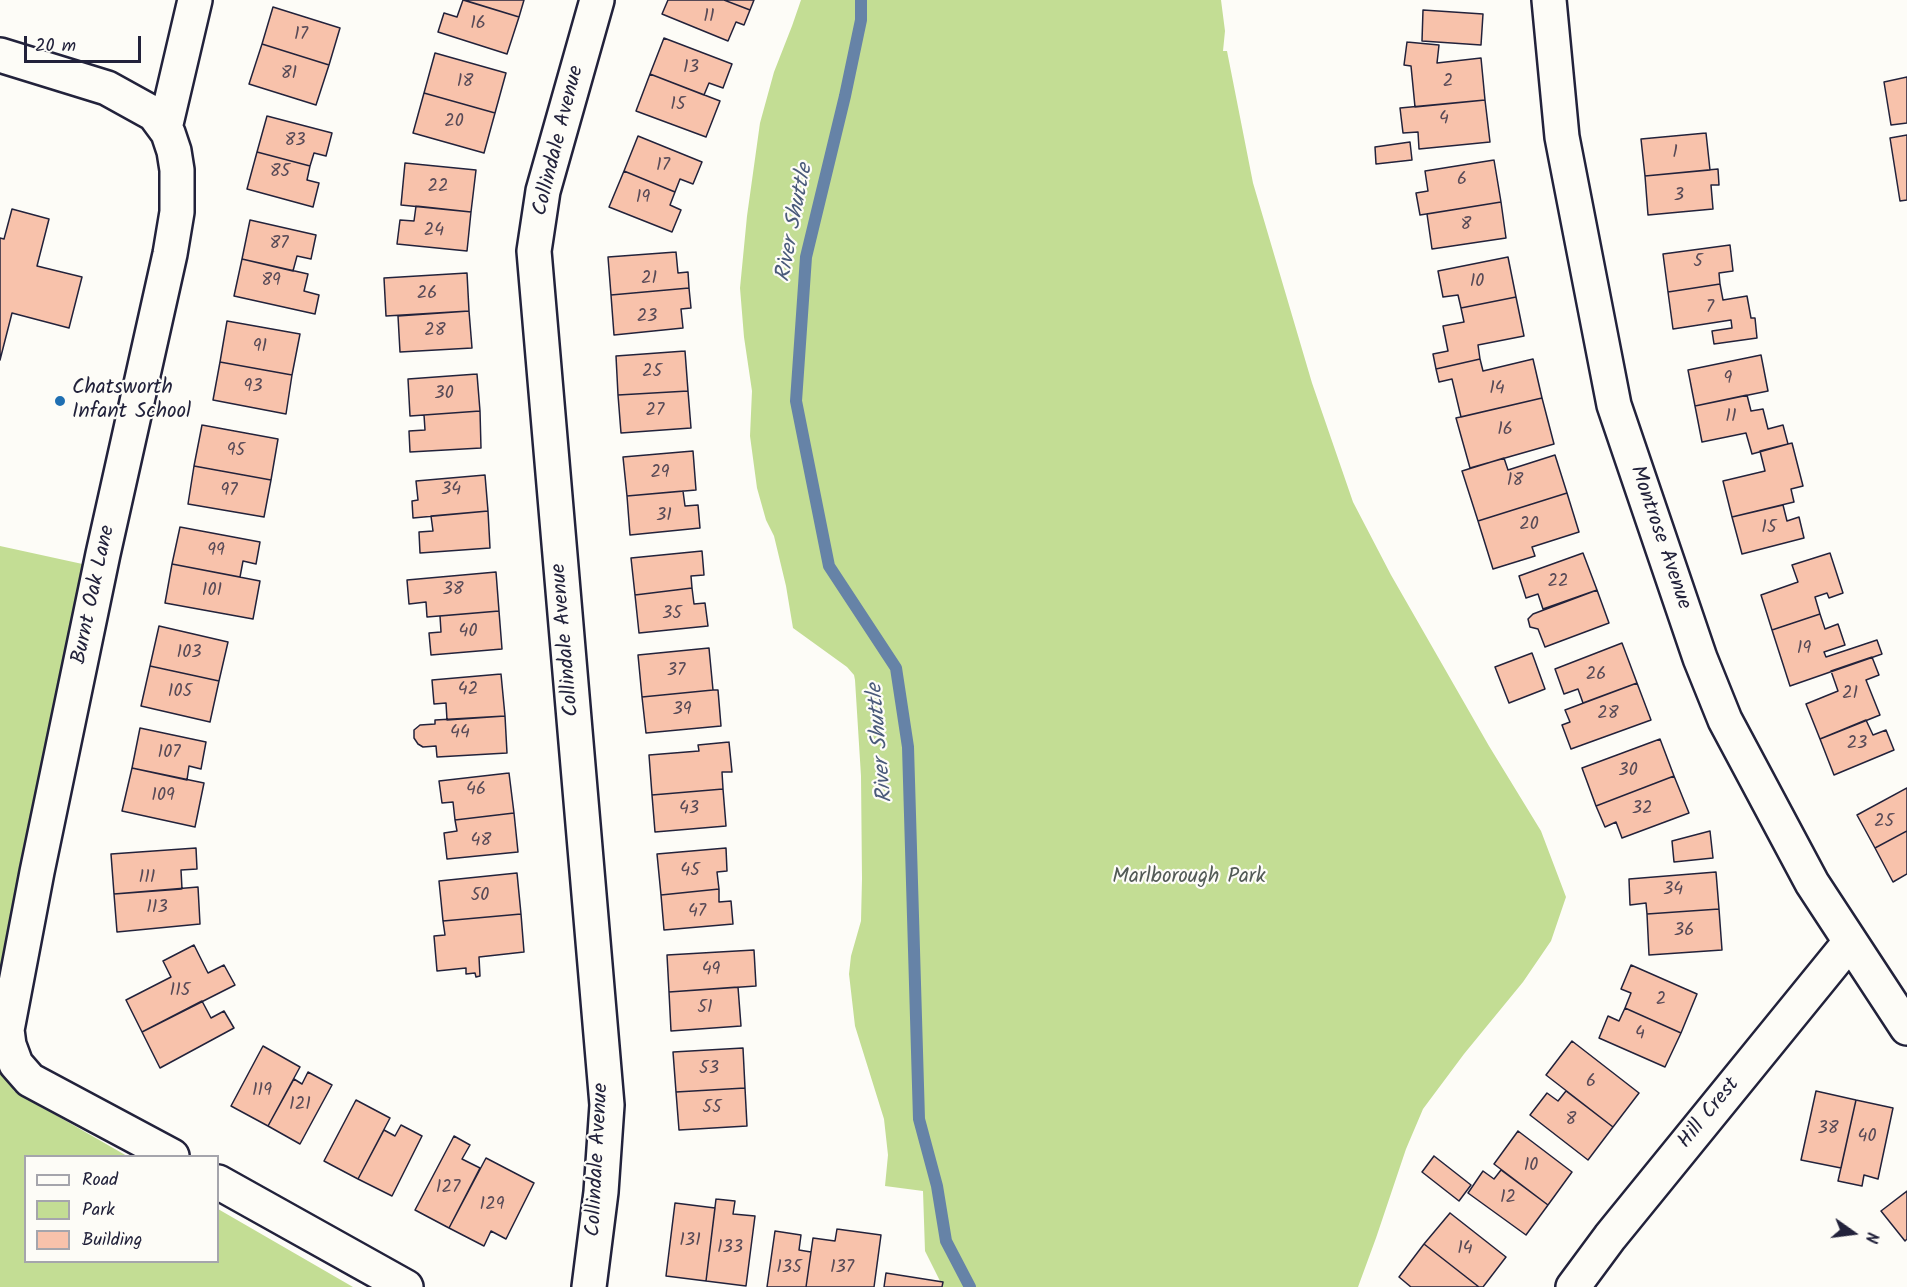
<!DOCTYPE html>
<html>
<head>
<meta charset="utf-8">
<style>
  body { margin:0 }
  #map { position:relative; width:1907px; height:1287px; overflow:hidden; background:#fdfcf7; font-family:Kalam,sans-serif }
  canvas { display:block }
  .legend { position:absolute; left:24px; top:1155px; width:195px; height:108px; box-sizing:border-box; background:#fdfcf7; border:2px solid #a5a5ac; margin:0; padding:8px 10px; list-style:none; font-size:18px; color:#22223b }
  .legend li { display:flex; align-items:center; gap:12px; height:30px }
  .legend b { width:30px; border:2px solid #a5a5ac }
  .north { position:absolute; left:1823px; top:1203px; width:60px; height:60px; -webkit-text-stroke:4px #fdfcf7; paint-order:stroke; rotate:104deg; font-size:16px; font-weight:700; line-height:24px; text-align:center; color:#22223b }
  .north::after { content:''; display:block; margin:auto; width:21px; height:27px; background:#22223b; clip-path:polygon(50% 0,100% 100%,50% 72%,0 100%) }
  .scale { position:absolute; left:24px; top:36px; width:117px; height:27px; box-sizing:border-box; border:3px solid #22223b; border-top:0; padding-left:8px; font-size:18px; line-height:21px; white-space:nowrap; color:#22223b; -webkit-text-stroke:4px #fdfcf7; paint-order:stroke }
</style>
</head>
<body>
<div id="map">
<canvas width="1907" height="1287"></canvas>
<ul class="legend">
<li><b style="height:8px;background:#fdfcf7"></b>Road</li>
<li><b style="height:16px;background:#c3dd94"></b>Park</li>
<li><b style="height:16px;background:#f8c2ab"></b>Building</li>
</ul>
<div class="north">N</div>
<div class="scale">20 m</div>
</div>
<script>
const g = document.querySelector('canvas').getContext('2d');
g.lineJoin = 'round';
function paint(path, color) { g.fillStyle = color; g.fill(path, 'evenodd'); }
const toPath = rows => new Path2D(rows.map(r => 'M' + r).join(''));
function strokePath(path, color, width, dash) { g.strokeStyle = color; g.lineWidth = width; g.lineCap = dash ? 'butt' : 'round'; g.setLineDash(dash || []); g.stroke(path); }
function write(font, color, halo, rows, align = 'center') {
  g.font = font + ' Kalam,sans-serif'; g.lineWidth = 4.5; g.setLineDash([]); g.textBaseline = 'middle'; g.strokeStyle = halo; g.fillStyle = color; for (const [text, x, y, turn = 0] of rows) {
    g.save(); g.translate(x, y); g.rotate((+turn || 0) * Math.PI / 180); g.textAlign = isNaN(turn) ? turn : align; if (halo) g.strokeText(text, 0, 0); g.fillText(text, 0, 0); g.restore();
  }
}
const green = toPath([
  [801,0,1221,0,1225,31,1223,51,1227,51,1253,183,1312,383,1353,502,1391,575,1489,746,1541,831,1566,897,1551,941,1523,982,1464,1054,1423,1109,1406,1149,1376,1238,1358,1287,943,1287,925,1251,923,1191,885,1186,888,1155,884,1119,855,1026,849,974,851,956,861,921,862,879,861,776,855,680,854,675,847,667,793,628,786,586,774,536,766,520,757,488,750,436,752,391,744,337,740,288,747,216,760,123,774,72,792,26],
  [0,546,87,565,0,1003],
  [0,1061,14,1091,127,1156,26,1156,26,1262,218,1262,218,1209,353,1287,0,1287]
]);
const stream = toPath([
  [861,0,861,20,845,96,806,257,796,401,829,566,896,668,908,747,919,1119,937,1186,946,1241,970,1287]
]);
const building = toPath([
  [463,0,519,17,507,54,438,32,444,13,457,17,463,0],
  [464,0,524,0,519,17,464,0],
  [668,0,724,0,750,10,744,25,736,22,728,41,662,14,668,0],
  [724,0,754,0,750,10,724,0],
  [273,7,340,28,329,65,262,44,273,7],
  [1423,10,1483,14,1481,45,1422,41,1423,10],
  [664,38,732,64,723,88,709,83,704,95,650,74,664,38],
  [1407,42,1439,45,1437,63,1481,58,1485,100,1415,107,1411,66,1404,65,1407,42],
  [262,44,329,65,316,105,249,84,262,44],
  [435,53,506,73,495,113,424,93,435,53],
  [650,74,720,101,706,137,636,111,650,74],
  [1907,77,1907,123,1891,125,1884,82,1907,77],
  [424,93,495,113,484,153,413,133,424,93],
  [1485,100,1490,142,1419,149,1418,132,1403,133,1400,108,1485,100],
  [267,116,332,133,326,156,314,153,310,166,257,152,267,116],
  [1706,133,1710,170,1645,176,1641,139,1706,133],
  [1907,135,1907,200,1900,201,1890,138,1907,135],
  [638,136,702,162,693,184,680,179,675,192,624,171,638,136],
  [1410,142,1412,160,1376,164,1375,147,1410,142],
  [257,152,310,166,307,180,319,183,313,207,247,189,257,152],
  [1494,160,1501,202,1420,215,1416,193,1428,191,1425,171,1494,160],
  [405,163,476,170,471,212,401,205,405,163],
  [1718,169,1719,185,1711,185,1713,209,1648,215,1645,176,1718,169],
  [624,171,675,192,670,205,681,210,672,232,609,207,624,171],
  [1501,202,1506,238,1432,249,1427,214,1501,202],
  [416,206,471,212,467,251,397,244,400,220,414,221,416,206],
  [12,209,49,219,37,266,82,277,69,328,12,313,0,360,0,238,4,239,12,209],
  [250,220,316,235,311,259,297,256,293,271,242,259,250,220],
  [1730,245,1733,271,1719,273,1720,284,1668,292,1663,254,1730,245],
  [676,252,678,273,688,272,689,288,611,295,608,257,676,252],
  [1508,257,1516,297,1461,308,1458,295,1443,297,1438,271,1508,257],
  [242,259,308,274,304,291,319,295,315,314,234,296,242,259],
  [467,273,469,311,386,316,384,278,467,273],
  [1720,284,1723,300,1747,296,1751,318,1755,318,1757,338,1714,344,1712,331,1732,328,1731,320,1673,329,1668,292,1720,284],
  [689,288,691,308,681,309,683,328,614,335,611,295,689,288],
  [1516,297,1524,336,1478,345,1480,359,1436,369,1433,354,1448,351,1443,326,1464,322,1461,308,1516,297],
  [469,311,472,348,400,352,398,316,469,311],
  [227,321,300,334,292,375,220,362,227,321],
  [685,351,688,391,618,395,616,356,685,351],
  [1761,355,1768,391,1695,406,1688,370,1761,355],
  [1480,359,1483,371,1533,359,1542,398,1461,417,1452,379,1439,382,1436,369,1480,359],
  [220,362,292,375,286,414,213,400,220,362],
  [477,374,480,411,410,416,408,379,477,374],
  [688,391,691,428,621,433,618,395,688,391],
  [1747,395,1751,411,1763,409,1768,429,1783,425,1788,444,1752,454,1746,433,1702,442,1695,406,1747,395],
  [1542,398,1554,444,1470,468,1456,418,1542,398],
  [480,411,481,448,410,452,409,431,425,430,424,415,480,411],
  [202,425,278,439,271,480,194,466,202,425],
  [1792,443,1803,486,1791,489,1794,502,1732,517,1723,481,1765,471,1760,451,1792,443],
  [693,451,696,490,627,496,623,457,693,451],
  [1555,455,1567,493,1478,521,1462,471,1504,458,1508,470,1555,455],
  [194,466,271,480,264,517,188,504,194,466],
  [485,475,488,511,413,518,412,501,418,500,416,481,485,475],
  [683,491,685,506,698,505,700,528,630,535,627,496,683,491],
  [1567,493,1579,532,1532,547,1535,556,1493,569,1478,521,1567,493],
  [1783,505,1787,521,1799,517,1804,538,1742,554,1732,517,1783,505],
  [488,511,490,548,420,553,419,532,433,531,431,516,488,511],
  [180,527,260,542,256,564,243,561,240,577,172,564,180,527],
  [702,551,704,575,691,576,692,588,635,595,631,558,702,551],
  [1583,553,1597,590,1543,609,1538,594,1526,598,1519,576,1583,553],
  [1830,553,1843,593,1829,598,1827,593,1815,597,1820,614,1772,630,1761,595,1798,582,1792,565,1830,553],
  [172,564,260,581,253,619,165,603,172,564],
  [496,572,499,611,427,617,426,602,409,604,407,580,496,572],
  [692,588,694,604,705,603,708,626,639,633,635,595,692,588],
  [1597,590,1609,623,1545,647,1538,629,1530,627,1528,619,1533,614,1597,590],
  [499,611,502,649,431,655,429,633,441,632,440,616,499,611],
  [1820,614,1825,629,1838,624,1845,645,1824,652,1826,657,1877,640,1882,654,1790,686,1772,630,1820,614],
  [159,626,228,642,219,681,150,666,159,626],
  [1622,643,1637,683,1583,703,1578,689,1564,694,1555,669,1622,643],
  [709,648,713,690,642,697,638,655,709,648],
  [1532,653,1545,689,1509,703,1495,667,1532,653],
  [1872,657,1879,675,1866,680,1880,715,1820,739,1806,704,1838,691,1831,671,1872,657],
  [150,666,219,681,210,722,141,706,150,666],
  [501,674,505,716,447,720,446,703,434,704,432,680,501,674],
  [1637,683,1651,720,1571,749,1562,725,1570,722,1565,710,1637,683],
  [713,690,718,690,721,726,646,733,642,697,713,690],
  [505,716,507,753,437,757,436,746,423,747,418,744,414,738,414,730,420,725,435,724,435,720,505,716],
  [1866,720,1873,735,1886,730,1894,750,1834,775,1820,739,1866,720],
  [140,728,206,742,201,769,189,766,187,780,132,768,140,728],
  [1660,739,1674,776,1596,806,1582,768,1660,739],
  [729,742,732,772,722,772,723,789,652,795,649,755,699,751,698,745,729,742],
  [132,768,204,783,195,827,122,811,132,768],
  [509,773,514,813,455,820,453,802,442,803,439,781,509,773],
  [1674,776,1689,813,1622,838,1616,822,1605,827,1596,806,1674,776],
  [1907,788,1907,831,1875,848,1857,815,1907,788],
  [723,789,726,826,655,832,652,795,723,789],
  [514,813,518,852,447,859,444,833,457,831,455,820,514,813],
  [1710,831,1713,858,1674,862,1672,841,1710,831],
  [1907,831,1907,874,1893,882,1875,848,1907,831],
  [196,848,197,869,181,870,182,889,114,894,111,854,196,848],
  [726,848,727,871,717,872,719,889,661,895,657,854,726,848],
  [1716,872,1719,909,1647,914,1646,903,1630,905,1629,879,1716,872],
  [517,873,521,914,443,921,439,881,517,873],
  [198,887,200,924,117,932,114,894,198,887],
  [719,889,719,902,731,901,733,924,664,930,661,895,719,889],
  [1719,909,1722,950,1649,955,1647,914,1719,909],
  [521,914,524,952,479,957,480,976,476,977,475,973,466,974,466,968,437,971,434,936,445,935,443,921,521,914],
  [194,945,208,973,224,965,235,985,142,1032,126,1000,171,977,163,961,194,945],
  [754,950,756,986,669,992,667,955,754,950],
  [1631,965,1697,994,1681,1033,1625,1008,1631,993,1621,989,1631,965],
  [738,987,741,1026,671,1031,669,992,738,987],
  [202,1001,211,1018,224,1011,234,1028,160,1068,142,1032,202,1001],
  [1625,1008,1681,1033,1665,1067,1599,1038,1608,1016,1619,1021,1625,1008],
  [1572,1041,1639,1093,1613,1127,1546,1075,1572,1041],
  [263,1046,300,1067,268,1126,231,1106,263,1046],
  [743,1048,745,1088,676,1092,673,1052,743,1048],
  [308,1072,332,1085,300,1144,268,1126,294,1079,302,1084,308,1072],
  [745,1088,747,1126,679,1130,676,1092,745,1088],
  [1566,1091,1613,1127,1588,1160,1530,1115,1547,1093,1558,1101,1566,1091],
  [1816,1091,1856,1100,1841,1168,1801,1160,1816,1091],
  [356,1100,390,1118,358,1179,324,1161,356,1100],
  [1856,1100,1893,1108,1878,1179,1864,1175,1862,1186,1838,1181,1856,1100],
  [401,1125,422,1136,392,1196,358,1179,384,1130,395,1136,401,1125],
  [1518,1131,1572,1172,1548,1205,1494,1164,1518,1131],
  [454,1136,470,1145,462,1159,480,1168,449,1228,415,1210,454,1136],
  [1434,1156,1471,1185,1459,1201,1422,1172,1434,1156],
  [486,1158,534,1183,506,1239,491,1231,484,1246,449,1228,486,1158],
  [1501,1170,1548,1205,1526,1235,1468,1193,1483,1171,1494,1179,1501,1170],
  [1907,1191,1907,1239,1905,1241,1881,1211,1907,1191],
  [716,1199,735,1201,733,1214,755,1216,746,1286,706,1281,716,1199],
  [675,1203,715,1208,706,1281,666,1276,675,1203],
  [1450,1213,1506,1257,1483,1287,1479,1287,1424,1244,1450,1213],
  [837,1229,881,1235,874,1287,806,1287,813,1238,835,1241,837,1229],
  [775,1231,801,1235,799,1250,811,1252,806,1287,767,1287,775,1231],
  [1424,1244,1479,1287,1411,1287,1399,1277,1424,1244],
  [886,1273,943,1282,942,1287,884,1287,886,1273]
]);
const street = toPath([
  [1549,0,1562,137,1614,405,1700,658,1725,720,1812,883,1907,1028],
  [0,55,107,88,154,114,168,133,174,151,177,170,177,212,170,254,103,554,37,872,7,1030,9,1045,16,1064,30,1080,172,1156],
  [165,128,195,0],
  [218,1182,406,1287],
  [589,1287,601,1192,607,1105,534,251,543,191,597,0],
  [1573,1287,1610,1237,1850,942]
]);
const markers = [
  [60,401,6,"#1f6fb2"]
];
const numberNames = [
  ["11",709,18],
  ["16",478,25],
  ["17",301,36],
  ["13",691,69],
  ["81",289,75],
  ["18",465,83],
  ["2",1448,83],
  ["15",678,106],
  ["4",1444,120],
  ["20",454,123],
  ["83",295,142],
  ["1",1675,154],
  ["17",663,167],
  ["85",280,173],
  ["6",1462,181],
  ["22",438,188],
  ["3",1679,197],
  ["19",643,199],
  ["8",1466,226],
  ["24",434,232],
  ["87",279,245],
  ["5",1698,263],
  ["21",649,280],
  ["89",271,282],
  ["10",1477,283],
  ["26",427,295],
  ["7",1710,309],
  ["23",647,318],
  ["28",435,332],
  ["91",260,348],
  ["25",652,373],
  ["9",1728,380],
  ["93",253,388],
  ["14",1497,390],
  ["30",444,395],
  ["27",655,412],
  ["11",1731,418],
  ["16",1505,431],
  ["95",236,452],
  ["29",660,474],
  ["18",1515,482],
  ["34",451,491],
  ["97",229,492],
  ["31",664,517],
  ["20",1529,526],
  ["15",1769,529],
  ["99",216,552],
  ["22",1558,583],
  ["38",453,591],
  ["101",212,592],
  ["35",672,615],
  ["40",468,633],
  ["19",1804,650],
  ["103",189,654],
  ["37",676,672],
  ["26",1596,676],
  ["42",468,691],
  ["105",180,693],
  ["21",1850,695],
  ["39",682,711],
  ["28",1608,715],
  ["44",460,734],
  ["23",1857,745],
  ["107",169,754],
  ["30",1628,772],
  ["46",476,791],
  ["109",163,797],
  ["43",689,810],
  ["32",1642,810],
  ["25",1884,823],
  ["48",481,842],
  ["45",690,872],
  ["111",147,879],
  ["34",1673,891],
  ["50",480,897],
  ["113",157,909],
  ["47",697,913],
  ["36",1684,932],
  ["49",711,971],
  ["115",180,992],
  ["2",1661,1001],
  ["51",705,1009],
  ["4",1640,1035],
  ["53",709,1070],
  ["6",1591,1083],
  ["119",262,1092],
  ["121",300,1106],
  ["55",712,1109],
  ["8",1571,1121],
  ["38",1828,1130],
  ["40",1867,1138],
  ["10",1531,1167],
  ["127",448,1189],
  ["12",1508,1199],
  ["129",492,1206],
  ["131",690,1242],
  ["133",730,1249],
  ["14",1465,1250],
  ["135",789,1269],
  ["137",842,1269]
];
const streetNames = [
  ["Collindale Avenue",560,141,-76],
  ["Montrose Avenue",1659,538,71],
  ["Burnt Oak Lane",95,595,-78],
  ["Collindale Avenue",567,640,-95],
  ["Hill Crest",1710,1114,-51],
  ["Collindale Avenue",599,1160,-87]
];
const poiNames = [
  ["Chatsworth",72,389],
  ["Infant School",72,413]
];
const parkNames = [
  ["Marlborough Park",1189,878]
];
const waterNames = [
  ["River Shuttle",796,223,-79],
  ["River Shuttle",882,743,-95]
];
paint(green, '#c3dd94');
strokePath(stream, '#6683a7', 12);
paint(building, '#f8c2ab');
strokePath(building, '#22223b', 1.5);
strokePath(street, '#22223b', 38);
strokePath(street, '#fdfcf7', 33);
for (const [x, y, r, color] of markers) { const dot = new Path2D(); dot.arc(x, y, r, 0, 2 * Math.PI); g.fillStyle = color; g.fill(dot); strokePath(dot, '#fdfcf7', 2); }
write('18px', '#584a57', null, numberNames);
write('21px', '#22223b', '#fdfcf7', streetNames);
write('21px', '#22223b', '#fdfcf7', poiNames, 'left');
write('21px', '#525a56', '#fdfcf7', parkNames);
write('italic 22px', '#4a5a7a', '#fdfcf7', waterNames);
</script>
</body>
</html>
